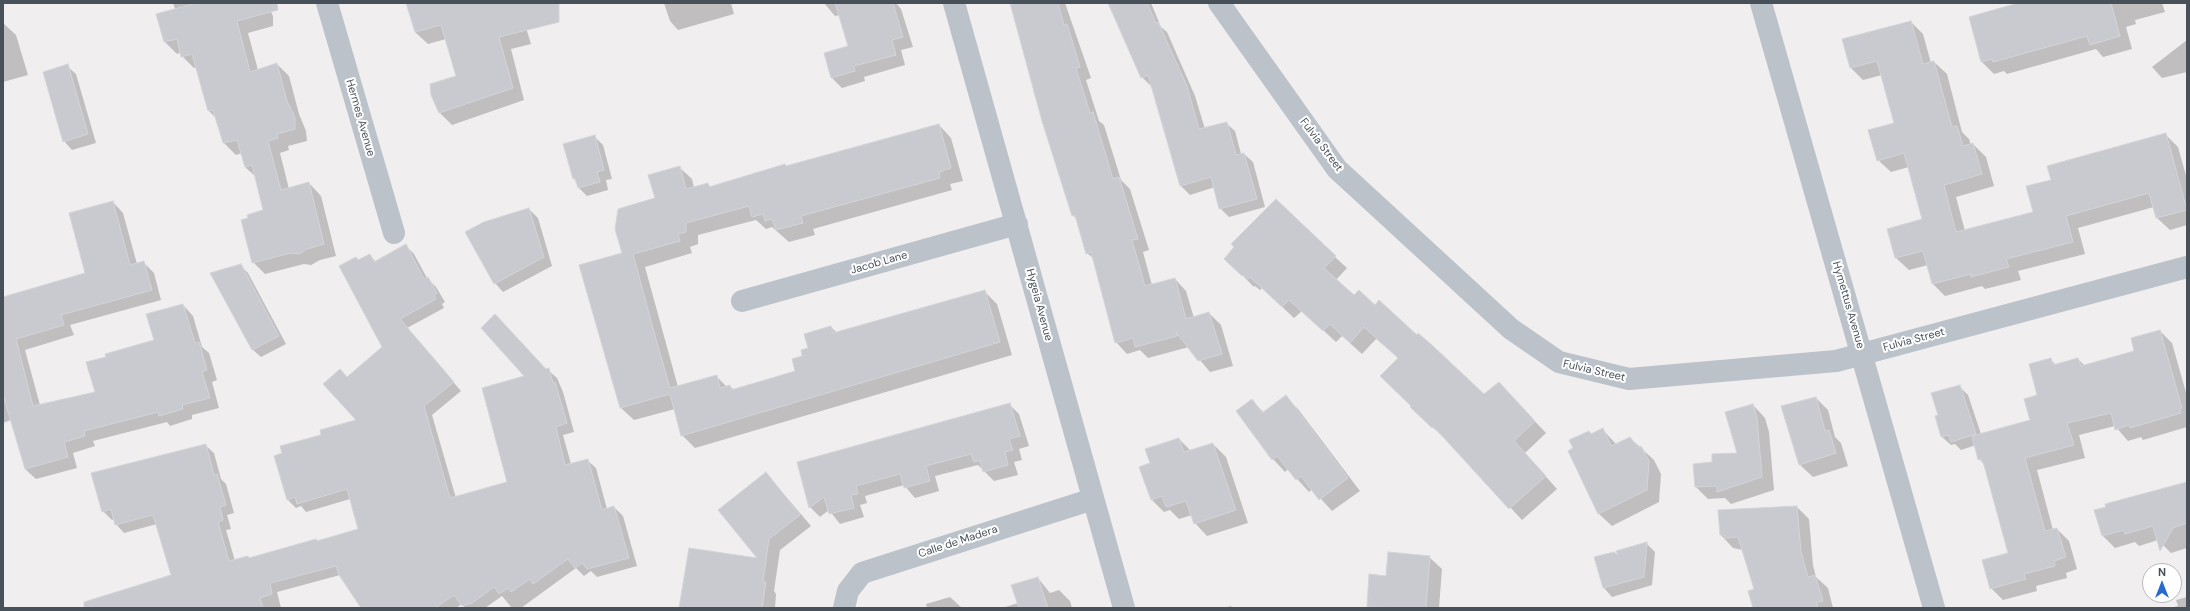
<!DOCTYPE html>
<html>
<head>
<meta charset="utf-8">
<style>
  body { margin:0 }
  #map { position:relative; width:2190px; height:611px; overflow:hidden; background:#f0eeee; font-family:"DM Sans",sans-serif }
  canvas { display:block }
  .frame { position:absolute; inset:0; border:4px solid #48505a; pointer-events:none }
  .north { position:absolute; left:2142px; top:563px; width:40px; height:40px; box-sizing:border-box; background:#fff; border:1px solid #b6b9bd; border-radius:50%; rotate:0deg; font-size:11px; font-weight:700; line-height:16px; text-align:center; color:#48505a }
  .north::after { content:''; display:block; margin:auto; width:14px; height:18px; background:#2a6acf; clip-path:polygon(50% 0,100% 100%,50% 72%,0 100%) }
</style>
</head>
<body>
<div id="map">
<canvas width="2190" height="611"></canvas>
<div class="frame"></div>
<div class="north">N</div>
</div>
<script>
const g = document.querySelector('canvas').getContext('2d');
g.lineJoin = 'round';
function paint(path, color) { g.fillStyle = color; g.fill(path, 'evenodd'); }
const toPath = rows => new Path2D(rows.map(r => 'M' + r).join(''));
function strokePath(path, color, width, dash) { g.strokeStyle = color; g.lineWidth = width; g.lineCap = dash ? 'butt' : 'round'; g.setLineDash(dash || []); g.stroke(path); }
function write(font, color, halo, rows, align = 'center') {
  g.font = font + ' "DM Sans",sans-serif'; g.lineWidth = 4; g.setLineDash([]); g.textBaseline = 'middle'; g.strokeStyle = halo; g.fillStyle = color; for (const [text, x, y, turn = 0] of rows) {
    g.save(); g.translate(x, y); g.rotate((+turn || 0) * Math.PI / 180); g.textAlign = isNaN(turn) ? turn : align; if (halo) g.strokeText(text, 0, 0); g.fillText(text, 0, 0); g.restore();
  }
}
const shadow = toPath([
  [173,3,267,3,273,16,273,26,248,33,258,70,277,64,289,76,299,114,306,131,307,141,288,146,289,150,280,153,289,189,309,183,321,196,336,256,320,260,311,265,304,264,265,274,253,262,265,211,256,177,245,167,242,153,236,155,224,143,216,118,209,111,197,67,194,68,182,56,181,52,177,54,165,42,175,9],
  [417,3,514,3,524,21,531,44,511,49,524,100,452,125,440,113,457,77,446,39,428,44,415,32],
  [664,3,731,3,734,14,678,30,670,21],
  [824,3,896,3,901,9,913,47,901,50,905,65,864,77,865,81,842,88,832,78,849,47,840,15,835,16],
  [1011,3,1065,3,1091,78,1086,80,1099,121,1104,125,1121,180,1130,189,1149,250,1143,252,1152,285,1175,279,1186,291,1194,318,1209,313,1221,325,1233,366,1210,372,1189,347,1148,358,1140,350,1127,354,1116,342,1094,259,1087,253,1078,221,1073,215,1033,90,1035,89],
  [1110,3,1151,3,1161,27,1167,32,1195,96,1205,129,1226,123,1235,131,1241,154,1244,154,1253,162,1265,207,1229,217,1220,208,1215,187,1190,195,1181,186,1152,85,1151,86,1142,77],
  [2017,3,2162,3,2165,12,2135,20,2136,24,2126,27,2132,49,2103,57,2096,49,2007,74,2004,71,1994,74,1982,62],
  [1911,22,1923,34,1931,63,1934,62,1947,74,1962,132,1969,139,1971,145,1973,144,1986,157,1994,186,1956,197,1965,231,2034,213,2052,181,2165,134,2178,147,2187,179,2187,225,2170,230,2157,218,2154,207,2078,228,2085,254,2018,271,2021,280,1985,289,1982,286,1945,296,1933,284,1928,265,1909,270,1896,258,1888,229,1924,220,1909,167,1891,172,1878,160,1895,123,1882,75,1863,80,1851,68,1844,40],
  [3,23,16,35,28,75,3,82],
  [2187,40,2187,72,2162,78,2152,67],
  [67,66,76,74,96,143,72,150,64,141],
  [939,125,951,138,963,181,950,184,952,190,813,229,815,235,789,242,772,227,766,229,756,220,698,235,698,244,690,247,692,253,645,267,678,387,716,376,727,387,730,386,734,390,796,371,810,348,831,327,837,333,984,291,997,304,1012,355,695,448,682,435,675,409,634,420,621,408,581,266,624,254,656,199,679,167,692,179,694,188,708,184,711,187,785,165,787,166],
  [594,136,603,145,612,179,606,180,608,190,587,196,578,187,574,178],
  [113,202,123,213,137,264,144,263,154,273,161,300,70,325,74,335,25,350,40,405,96,393,107,357,155,341,183,305,193,316,202,347,209,353,217,380,212,382,219,408,192,415,192,419,170,426,167,422,93,441,95,446,73,453,77,468,36,479,25,469,11,420,3,423,3,298,87,274],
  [529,209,538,218,552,266,503,292,495,283],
  [406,246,414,254,427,278,436,287,445,302,442,304,444,308,407,328,461,391,432,415,456,498,508,482,546,370,548,370,557,378,563,392,574,432,563,435,571,464,587,460,596,468,607,509,614,507,623,516,637,566,597,577,591,571,584,576,576,568,521,608,512,608,502,596,485,608,465,608,462,604,456,608,362,608,340,575,277,592,281,608,86,608,173,576,157,524,124,533,116,524,114,519,112,520,103,511,205,445,214,453,221,479,226,484,234,513,227,515,231,529,226,530,235,561,250,559,316,540,318,542,359,529,350,499,306,512,301,506,296,508,287,499,322,435,357,420,347,378,383,347,359,261,370,255,376,262],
  [1335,257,1347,268,1336,280,1354,297,1375,306,1484,396,1510,395,1546,433,1525,453,1557,489,1522,520,1445,438,1423,419,1399,358,1376,339,1362,354,1342,336,1336,342,1302,311,1294,318,1262,288,1260,290,1255,286,1254,287,1226,259],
  [240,265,248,273,286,344,261,357,253,350,211,274],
  [2160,331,2172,343,2187,396,2187,427,2143,440,2141,437,2128,441,2115,426,2079,435,2085,458,2037,470,2053,530,2057,529,2069,541,2077,569,2066,573,2067,578,2036,586,2037,591,2003,600,1991,588,2009,554,1984,464,1979,459,1976,445,1961,450,1955,444,1951,445,1942,437,1939,415,1959,386,1968,395,1981,434,2032,421,2050,359,2056,365,2078,359,2085,366,2136,352],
  [1286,397,1298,409,1360,491,1332,511,1312,489,1309,492,1288,469,1285,472,1273,459,1252,400,1264,413],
  [1816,398,1828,410,1835,437,1841,443,1848,466,1813,477,1800,465],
  [1009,404,1019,414,1029,446,1019,449,1022,460,1014,462,1018,475,994,481,978,465,935,476,939,491,915,498,904,485,865,496,867,503,860,505,864,517,840,524,829,510,820,517,810,507,798,463],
  [1753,405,1765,418,1769,432,1774,490,1731,504,1725,498,1708,499,1696,487,1713,463,1738,454],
  [1603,430,1617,445,1630,438,1654,460,1661,474,1659,502,1612,526,1599,514,1569,451,1589,432,1592,434],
  [1179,439,1191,451,1213,444,1226,457,1248,523,1207,536,1195,523,1192,515,1179,519,1170,510,1164,512,1152,500],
  [766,473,811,526,780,550,774,591,776,594,775,608,680,608,759,559],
  [2187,483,2187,548,2171,553,2158,540,2139,546,2135,542,2115,548,2103,536],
  [1797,507,1809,519,1813,565,1816,577,1828,588,1833,608,1760,608,1743,550,1733,548,1721,535,1720,511],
  [1647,544,1655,552,1652,585,1612,597,1604,588,1595,558,1620,559],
  [1429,557,1442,569,1439,608,1369,608,1368,606,1387,577],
  [1038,578,1050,593,1059,590,1070,601,1072,608,1002,608,1018,603],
  [950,597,962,608,927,608,926,604],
  [2187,597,2187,608,2170,608,2178,606,2176,600],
  [1231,606,1233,608,1223,608]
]);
const building = toPath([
  [196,3,277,3,278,10,237,21,250,72,277,63,287,101,295,118,295,129,277,134,278,138,268,141,281,190,309,182,324,244,307,249,299,254,291,253,252,263,241,220,248,218,247,215,263,210,252,165,245,167,237,140,223,143,213,110,208,111,192,54,181,57,177,39,164,42,156,14,196,3],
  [406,3,559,3,559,22,499,37,513,88,439,113,431,95,430,84,456,76,441,25,415,32,406,3],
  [835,3,893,3,903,37,892,40,896,55,854,66,855,71,831,78,824,53,848,46,835,3],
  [1010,3,1058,3,1064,25,1067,24,1080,67,1076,68,1090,113,1093,112,1113,179,1119,177,1138,239,1132,240,1145,286,1175,278,1186,319,1209,312,1222,354,1198,361,1176,332,1177,336,1135,347,1133,338,1115,343,1091,252,1086,254,1075,215,1072,216,1042,121,1010,3],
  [1108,3,1147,3,1156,23,1158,22,1187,86,1199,129,1227,122,1236,155,1244,153,1257,199,1219,209,1211,177,1180,186,1148,75,1141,78,1108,3],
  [2018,3,2111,3,2120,36,2090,45,2087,36,1993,62,1992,59,1981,62,1969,17,2018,3],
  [1911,21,1923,64,1934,61,1952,127,1957,126,1963,146,1973,143,1982,174,1944,185,1956,232,2033,212,2026,186,2051,180,2047,166,2166,133,2187,210,2156,218,2149,193,2066,216,2073,242,2006,259,2009,267,1971,277,1971,274,1932,284,1923,251,1895,258,1887,229,1922,219,1904,153,1877,161,1868,130,1894,123,1877,61,1850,68,1842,39,1911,21],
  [68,64,88,134,63,142,43,72,68,64],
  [939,124,951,168,939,172,940,178,801,216,803,223,776,230,772,219,765,221,763,214,752,217,749,206,686,223,686,232,678,234,680,241,633,254,654,332,670,388,717,375,720,388,730,385,731,390,772,378,795,371,792,359,802,356,801,350,808,348,804,334,831,326,833,333,985,290,1000,342,681,436,670,394,620,408,579,265,622,253,615,229,618,209,655,198,648,175,680,166,686,189,708,183,709,187,785,164,786,166,939,124],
  [595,135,604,170,597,172,600,182,578,188,575,178,573,179,563,144,595,135],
  [1276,199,1336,256,1324,268,1354,295,1359,290,1375,305,1379,300,1417,335,1418,333,1433,346,1484,394,1499,382,1535,421,1514,441,1546,476,1509,509,1433,426,1432,428,1410,407,1411,406,1380,376,1398,358,1364,327,1350,343,1330,324,1323,331,1289,300,1282,307,1250,277,1248,279,1243,275,1242,276,1224,259,1234,247,1231,244,1276,199],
  [113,201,130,265,144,261,152,290,61,315,64,325,16,339,33,406,95,392,86,362,106,357,105,354,154,340,146,314,183,304,195,343,199,342,207,370,202,372,210,398,182,405,183,409,159,416,158,412,84,431,85,436,64,442,68,457,25,469,3,395,3,297,85,273,69,213,113,201],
  [529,208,544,257,494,284,465,232,484,222,529,208],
  [406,244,424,279,428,277,437,293,434,295,436,299,400,319,454,382,424,406,450,498,507,482,482,388,524,376,481,328,495,314,546,369,549,368,553,383,555,382,567,423,556,427,565,465,588,459,602,510,614,506,629,558,587,569,582,563,575,568,568,559,533,584,530,579,511,592,508,588,499,594,494,587,472,603,462,606,454,595,435,608,361,608,339,575,336,566,270,583,272,594,260,598,263,608,84,608,84,602,171,575,153,515,115,525,111,509,102,512,91,473,206,444,214,475,217,474,226,505,220,507,223,520,218,522,229,561,248,556,249,558,316,539,317,541,358,529,347,489,297,504,295,497,287,500,274,456,282,453,280,446,321,435,320,430,356,420,323,384,340,369,347,377,382,347,339,266,356,257,358,260,370,254,374,262,406,244],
  [241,264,279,336,252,350,210,273,241,264],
  [2160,330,2182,408,2180,409,2181,413,2130,428,2129,425,2115,430,2111,413,2067,423,2074,445,2025,458,2045,531,2057,528,2066,557,2054,561,2055,566,2024,574,2026,579,1990,589,1982,560,2008,553,1984,465,1981,459,1978,460,1972,436,2030,420,2024,399,2037,395,2029,364,2051,358,2053,365,2078,358,2081,366,2134,351,2131,338,2160,330],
  [1960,385,1976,434,1951,442,1949,435,1941,437,1935,416,1938,415,1931,393,1960,385],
  [1286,395,1348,478,1319,500,1301,476,1296,480,1277,456,1272,460,1236,411,1252,399,1262,413,1286,395],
  [1816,397,1825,431,1829,430,1836,453,1799,465,1781,406,1816,397],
  [1010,403,1020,436,1009,439,1013,450,1005,452,1008,465,983,472,980,460,974,462,971,454,926,466,930,481,904,488,900,474,856,486,858,494,851,495,854,508,829,514,824,497,809,508,797,462,1010,403],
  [1753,404,1757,418,1762,477,1717,492,1717,486,1695,487,1693,464,1712,462,1712,454,1737,453,1725,412,1753,404],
  [1603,428,1611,446,1630,437,1638,448,1641,446,1649,461,1647,490,1598,514,1568,451,1573,448,1569,440,1589,431,1591,434,1603,428],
  [1179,438,1184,452,1213,443,1236,510,1194,524,1186,501,1166,507,1162,496,1151,500,1139,467,1150,463,1145,449,1179,438],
  [766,472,800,515,769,539,763,581,766,582,762,608,679,608,689,548,757,558,718,510,766,472],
  [2187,482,2187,523,2173,528,2160,551,2153,526,2125,534,2124,530,2102,536,2094,510,2106,507,2105,504,2187,482],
  [1797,506,1801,552,1808,577,1815,575,1823,601,1816,603,1818,608,1753,608,1748,591,1754,589,1738,537,1725,538,1725,535,1720,535,1718,510,1797,506],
  [1647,542,1644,577,1603,588,1594,557,1614,552,1618,555,1616,551,1647,542],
  [1388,552,1430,556,1426,608,1367,607,1369,574,1386,576,1388,552],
  [1038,577,1048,608,1019,608,1011,585,1038,577]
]);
const minor = toPath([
  [327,3,394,233],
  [954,3,1124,608],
  [1219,3,1337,169,1511,329,1559,362,1629,379,1836,361,2187,267],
  [1761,3,1934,608],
  [742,301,1017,224],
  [844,608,848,591,862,573,1093,499]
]);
const streetNames = [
  ["Hermes Avenue",360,118,74],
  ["Fulvia Street",1321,145,53],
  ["Jacob Lane",879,263,-16],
  ["Hygeia Avenue",1039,305,75],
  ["Hymettus Avenue",1848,305,74],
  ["Fulvia Street",1914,340,-15],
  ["Fulvia Street",1594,371,13],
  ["Calle de Madera",958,542,-18]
];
paint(shadow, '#0003');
paint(building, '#c9cad0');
strokePath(building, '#d3d4d9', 1);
strokePath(minor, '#bbc2ca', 22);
write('11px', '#48505a', '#fff', streetNames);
</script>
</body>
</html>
